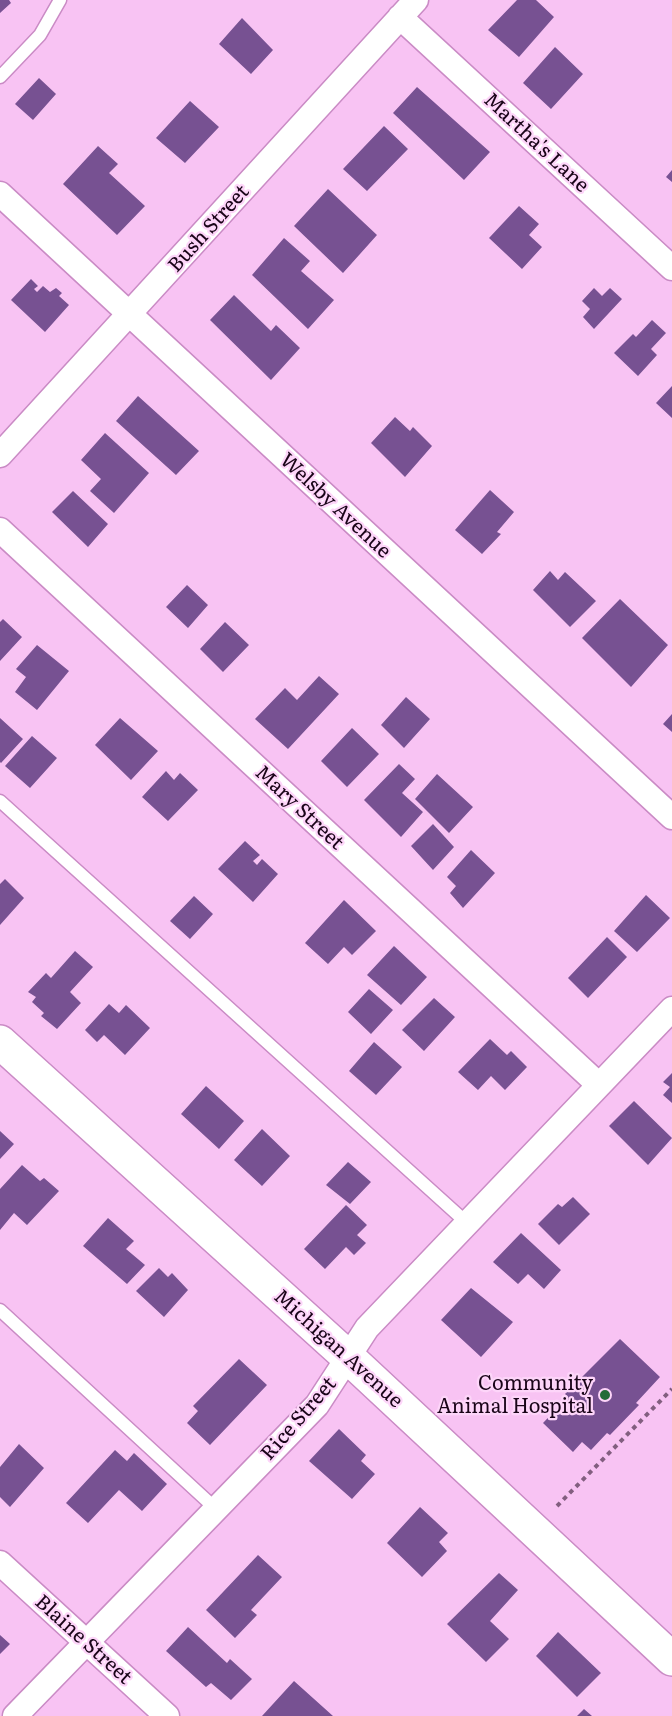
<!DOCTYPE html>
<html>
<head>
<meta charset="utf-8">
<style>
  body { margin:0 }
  canvas { display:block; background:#f8c3f3 }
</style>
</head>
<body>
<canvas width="672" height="1716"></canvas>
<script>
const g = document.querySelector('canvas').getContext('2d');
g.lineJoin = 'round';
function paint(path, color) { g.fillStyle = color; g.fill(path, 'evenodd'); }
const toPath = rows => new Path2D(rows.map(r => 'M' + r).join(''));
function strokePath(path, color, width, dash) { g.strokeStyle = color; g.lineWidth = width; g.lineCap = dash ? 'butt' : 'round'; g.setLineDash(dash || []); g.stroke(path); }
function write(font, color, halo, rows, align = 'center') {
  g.font = font + ' Literata,serif'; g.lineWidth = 4.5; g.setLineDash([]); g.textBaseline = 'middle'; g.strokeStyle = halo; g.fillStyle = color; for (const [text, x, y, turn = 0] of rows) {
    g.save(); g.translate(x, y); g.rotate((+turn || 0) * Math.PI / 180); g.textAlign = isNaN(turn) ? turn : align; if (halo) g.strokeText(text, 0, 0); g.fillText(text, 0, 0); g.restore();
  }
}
const building = toPath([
  [0,0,9,0,11,3,0,13],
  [517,0,536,0,554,17,519,57,488,30],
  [242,18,273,50,251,74,219,44],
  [555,47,583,74,551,109,523,83],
  [39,78,56,94,33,120,15,104],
  [417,87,490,152,464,180,393,113],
  [190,101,219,127,185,163,156,138],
  [384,126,408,149,367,191,343,169],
  [98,146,118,164,109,173,145,206,117,235,63,184],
  [672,170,672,182,666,177],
  [328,189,377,235,343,273,294,226],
  [519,206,539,224,529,235,542,247,522,269,489,238],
  [284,238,310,261,301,271,334,300,308,329,252,275],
  [31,279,38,286,34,289,37,292,43,286,50,292,56,288,62,293,59,296,69,305,45,332,11,300],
  [594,288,602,296,610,288,622,299,594,329,583,317,590,309,582,301],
  [234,295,271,331,276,325,300,348,271,380,210,320],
  [652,320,666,333,651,349,657,355,638,376,614,353,633,334,636,337],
  [672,386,672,418,656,403],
  [138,396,199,451,176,475,116,421],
  [395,417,410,431,413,427,432,446,405,477,371,443],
  [105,433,149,473,114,513,90,491,101,479,81,460],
  [490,490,514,512,497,532,501,534,482,554,455,530],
  [73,491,108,524,88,547,52,512],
  [550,571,558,580,565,572,596,601,570,627,533,590],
  [187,585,208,605,188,628,166,607],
  [620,599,668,645,631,687,582,638],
  [3,619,22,637,0,661,0,622],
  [225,622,249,645,223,672,200,649],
  [37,645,69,671,37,710,15,692,26,677,16,669],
  [319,676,339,694,288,749,255,719,285,688,297,700],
  [406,697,430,719,404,748,381,725],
  [672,714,672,732,663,724],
  [0,718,23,739,1,763,0,762],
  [120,718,158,751,131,780,95,745],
  [352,728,379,754,347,787,321,761],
  [32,736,57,758,30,788,5,766],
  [399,764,415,779,402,793,423,812,401,837,364,800],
  [166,771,174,780,180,773,198,790,168,821,142,797],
  [437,774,473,807,449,833,415,799],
  [433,824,454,847,433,870,411,846],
  [245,841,260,855,253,861,257,865,262,859,278,874,253,902,218,869],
  [471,850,495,873,463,908,450,893,456,886,447,877],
  [5,879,24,898,0,925,0,884],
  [646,895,670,918,637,952,614,931],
  [194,896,213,914,190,939,170,921],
  [344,900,376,931,352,955,344,947,328,964,305,943],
  [607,937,627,957,588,998,568,978],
  [394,946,427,977,401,1005,367,975],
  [75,951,93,967,70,992,81,1003,57,1029,41,1016,44,1013,32,1002,36,997,28,992,46,973,51,978],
  [369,989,393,1010,371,1034,348,1012],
  [434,998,455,1017,424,1051,402,1030],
  [109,1004,119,1013,126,1005,150,1028,125,1055,104,1035,97,1042,85,1030],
  [490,1039,507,1055,511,1051,527,1067,505,1090,491,1076,478,1090,458,1072],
  [374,1042,402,1067,376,1095,349,1071],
  [672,1073,672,1103,663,1095,670,1087,663,1082],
  [206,1086,244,1121,219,1149,181,1114],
  [634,1101,672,1138,648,1165,609,1126],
  [262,1129,290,1156,262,1186,234,1160],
  [0,1131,14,1144,0,1159],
  [348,1162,371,1182,350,1204,326,1185],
  [22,1165,40,1181,44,1178,59,1191,27,1225,14,1213,0,1230,0,1189],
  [573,1197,590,1214,559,1245,538,1224,558,1204,562,1207],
  [346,1205,367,1225,357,1235,366,1243,354,1255,346,1247,325,1269,304,1249],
  [108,1218,134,1241,126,1249,145,1265,127,1284,83,1246],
  [521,1233,561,1270,544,1289,528,1274,518,1284,493,1262],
  [159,1268,168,1277,172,1273,188,1290,164,1317,136,1291],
  [471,1288,513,1322,481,1357,441,1320],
  [620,1339,660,1377,636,1403,639,1405,610,1435,607,1433,591,1450,582,1442,573,1452,543,1423,568,1397,565,1394],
  [239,1359,267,1385,210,1445,187,1423,198,1411,193,1406],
  [339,1429,366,1455,361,1461,375,1474,352,1499,309,1461],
  [19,1444,44,1468,10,1507,0,1497,0,1467],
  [115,1450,127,1461,134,1453,167,1484,142,1511,119,1490,88,1523,66,1503],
  [420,1507,448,1533,439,1542,447,1551,422,1577,387,1543],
  [258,1555,282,1577,251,1610,257,1615,235,1638,206,1610],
  [499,1573,518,1590,490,1621,509,1639,486,1662,447,1624],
  [188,1627,227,1663,230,1659,252,1679,231,1700,211,1683,206,1687,166,1651],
  [558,1632,601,1673,577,1697,536,1656],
  [0,1635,10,1644,0,1654],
  [294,1681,333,1716,262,1716],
  [584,1709,592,1716,577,1716]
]);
const path = toPath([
  [557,1506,672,1389]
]);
const lane = toPath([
  [0,77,40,35,60,0],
  [0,801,467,1223],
  [0,1310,216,1509]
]);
const street = toPath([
  [400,17,672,268],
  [0,194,672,817],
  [0,455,416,0],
  [0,530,599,1085],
  [0,1563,167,1716],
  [15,1716,317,1405,367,1328,672,1009]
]);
const secondary = toPath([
  [0,1042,349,1358,672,1659]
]);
const markers = [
  [605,1395,6,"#236b38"]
];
const streetNames = [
  ["Martha's Lane",536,143,43],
  ["Bush Street",209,229,-48],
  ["Welsby Avenue",335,506,43],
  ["Mary Street",299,808,43],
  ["Michigan Avenue",338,1349,42],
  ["Rice Street",299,1419,-49],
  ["Blaine Street",83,1640,42]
];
const poiNames = [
  ["Community",593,1384],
  ["Animal Hospital",593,1407]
];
paint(building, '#775192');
strokePath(lane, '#ca8bc5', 15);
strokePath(street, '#ca8bc5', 27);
strokePath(secondary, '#ca8bc5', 36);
strokePath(path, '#825e7f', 4, [4.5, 4.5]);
strokePath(lane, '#fff', 12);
strokePath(street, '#fff', 24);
strokePath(secondary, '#fff', 33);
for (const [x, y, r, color] of markers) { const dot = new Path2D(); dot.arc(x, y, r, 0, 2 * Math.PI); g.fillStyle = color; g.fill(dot); strokePath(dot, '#fdd5f9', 2); }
write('20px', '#190418', '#fdd5f9', streetNames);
write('20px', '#190418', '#fdd5f9', poiNames, 'right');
</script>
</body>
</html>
